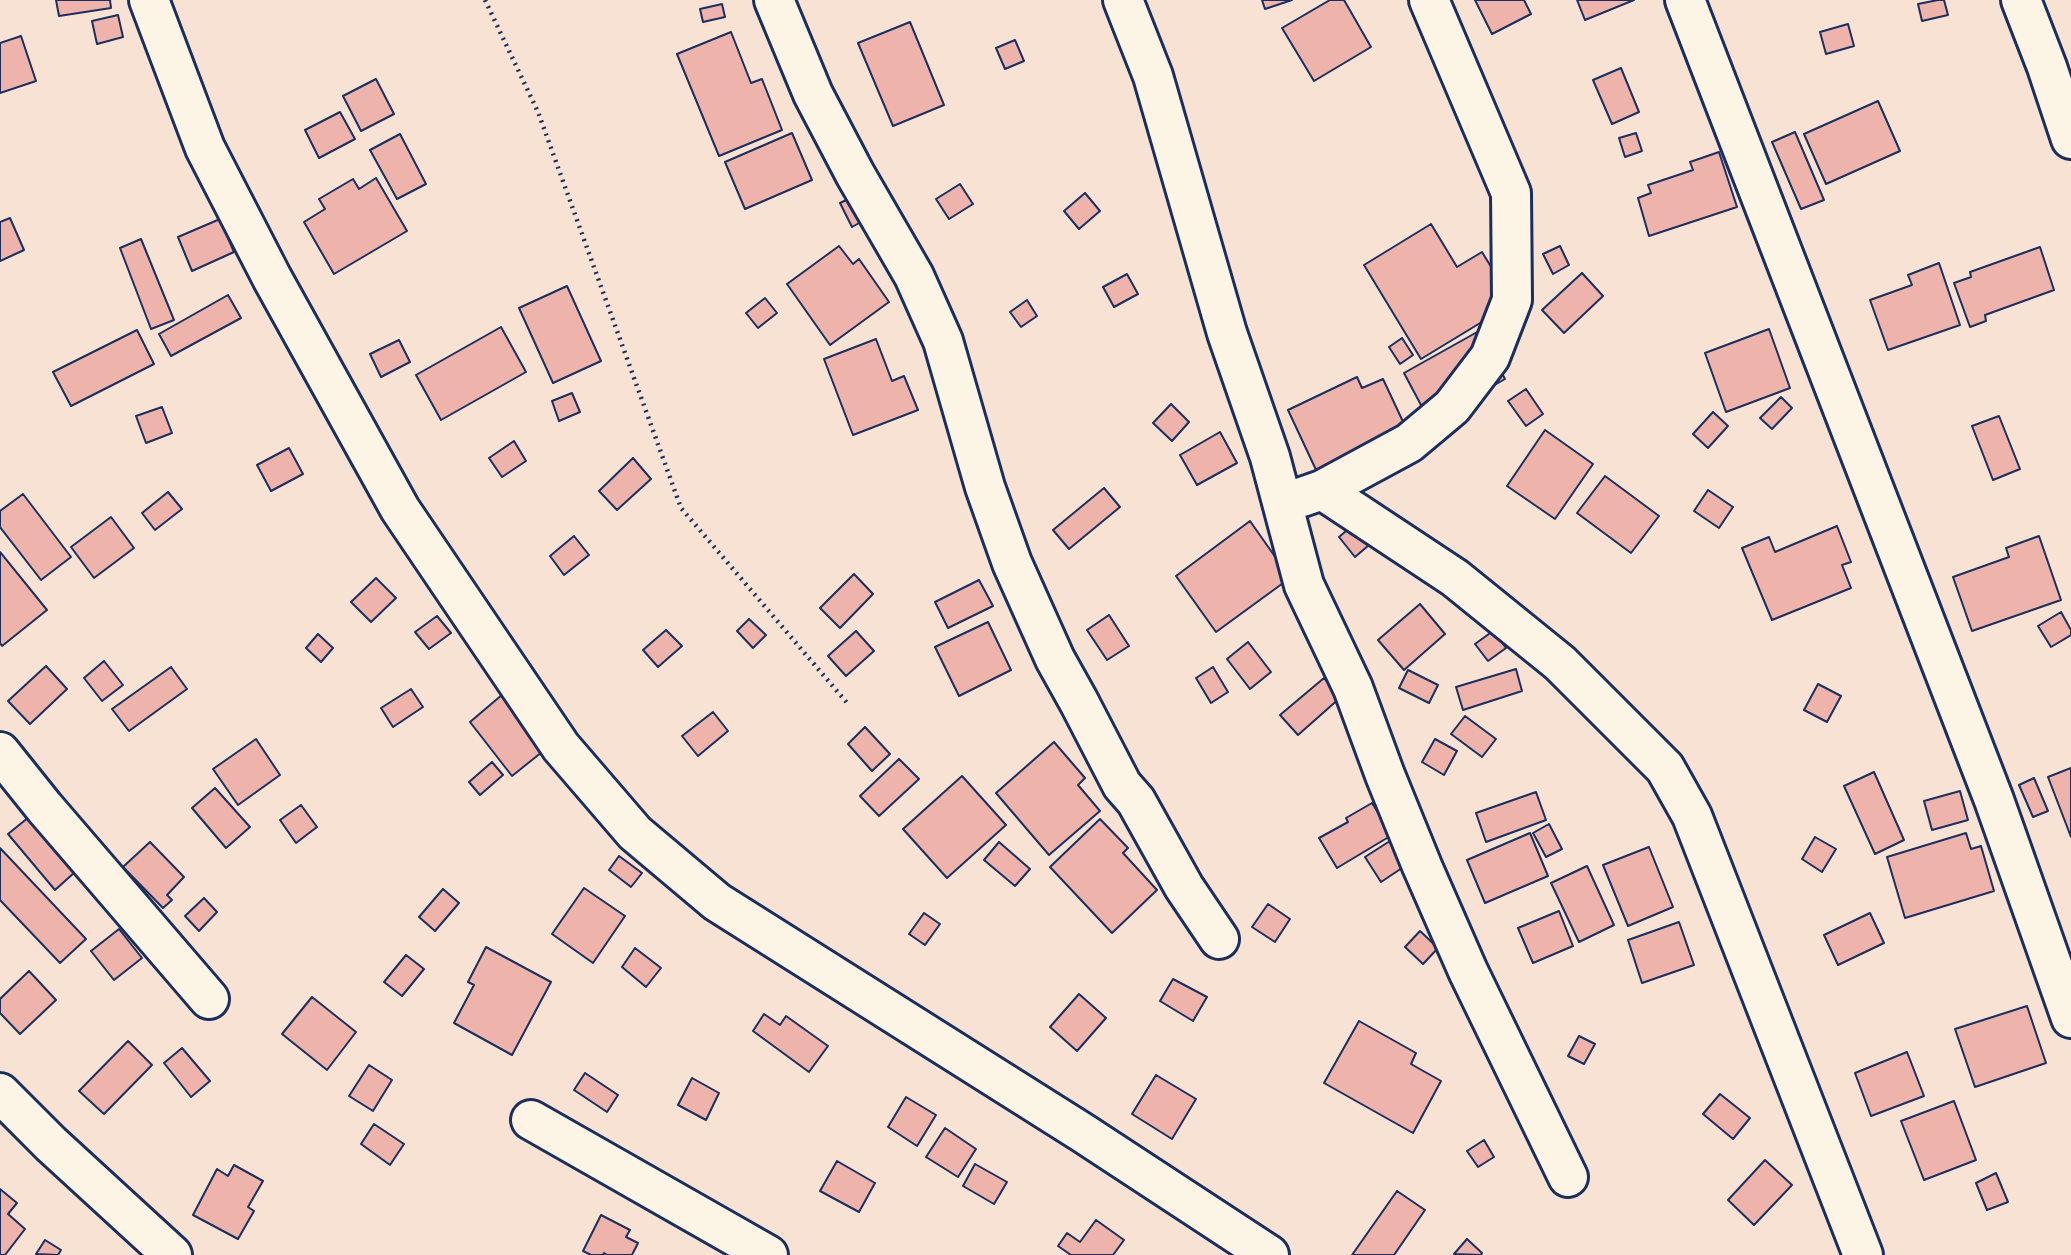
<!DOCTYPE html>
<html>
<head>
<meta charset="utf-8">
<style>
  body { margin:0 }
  canvas { display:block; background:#f8e2d4 }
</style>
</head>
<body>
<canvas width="2071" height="1255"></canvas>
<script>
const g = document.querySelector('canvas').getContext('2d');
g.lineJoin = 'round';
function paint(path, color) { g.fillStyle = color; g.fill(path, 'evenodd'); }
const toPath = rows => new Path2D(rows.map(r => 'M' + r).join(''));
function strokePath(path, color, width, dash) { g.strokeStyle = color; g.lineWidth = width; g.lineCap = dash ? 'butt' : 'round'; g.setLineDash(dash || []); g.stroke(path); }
const building = toPath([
  [56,0,110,0,111,8,59,16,56,0],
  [1262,0,1292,0,1265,9,1262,0],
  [1330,0,1344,0,1371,47,1314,81,1282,28,1330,0],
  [1475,0,1524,0,1531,14,1492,34,1475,0],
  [1577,0,1634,0,1585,20,1577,0],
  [1938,0,1944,0,1948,15,1922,21,1918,4,1938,0],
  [722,4,725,17,703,22,700,9,722,4],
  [118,15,123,37,97,44,92,21,118,15],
  [910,22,944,105,893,126,858,43,910,22],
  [1848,24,1854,46,1826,54,1820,32,1848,24],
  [731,32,751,83,762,79,782,130,719,156,677,54,731,32],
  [21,36,36,81,0,93,0,43,21,36],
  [1015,40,1024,61,1005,69,996,48,1015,40],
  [1621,68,1639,112,1612,124,1593,80,1621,68],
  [376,79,394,114,361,131,343,96,376,79],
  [1878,101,1900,151,1826,184,1804,134,1878,101],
  [340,112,355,139,319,158,305,130,340,112],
  [1795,132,1824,200,1801,209,1772,142,1795,132],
  [792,133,812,180,745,209,725,162,792,133],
  [1636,133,1642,151,1625,157,1619,138,1636,133],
  [400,134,426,184,397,199,370,150,400,134],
  [1719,152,1737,207,1649,236,1638,198,1651,193,1648,185,1693,170,1690,162,1719,152],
  [376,178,407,231,334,274,304,222,325,209,319,199,353,179,359,189,376,178],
  [960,184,973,204,949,219,936,199,960,184],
  [1085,193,1100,211,1079,229,1064,211,1085,193],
  [859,194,870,217,852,227,840,203,859,194],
  [10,218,24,250,0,261,0,222,10,218],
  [220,219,234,252,192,271,178,237,220,219],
  [1431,224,1457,267,1482,252,1513,303,1421,359,1364,265,1431,224],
  [141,239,174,320,151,329,120,248,141,239],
  [839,246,853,264,859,259,889,302,830,345,787,284,839,246],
  [1560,246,1569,265,1553,274,1543,254,1560,246],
  [2040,247,2054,290,1985,315,1986,321,1970,327,1954,283,1971,277,1970,272,2040,247],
  [1939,263,1960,325,1888,350,1870,300,1912,285,1908,275,1939,263],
  [1582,273,1603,296,1564,333,1542,310,1582,273],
  [1127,274,1138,294,1114,307,1103,287,1127,274],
  [567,286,601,361,553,383,519,308,567,286],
  [228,295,241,318,171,356,159,334,228,295],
  [765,298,777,313,758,328,746,313,765,298],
  [1027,300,1037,316,1021,327,1010,312,1027,300],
  [501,327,526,372,441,420,416,375,501,327],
  [1769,329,1790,388,1726,412,1705,353,1769,329],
  [137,330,154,364,71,406,53,372,137,330],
  [1479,331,1505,379,1430,422,1404,373,1479,331],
  [1402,338,1413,355,1400,364,1389,347,1402,338],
  [876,339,892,381,904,376,918,410,853,435,824,359,876,339],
  [399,340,410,362,381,377,370,354,399,340],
  [1357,377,1362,388,1383,379,1406,428,1317,472,1288,410,1357,377],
  [1526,389,1543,414,1526,426,1508,401,1526,389],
  [572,393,580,412,559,421,552,401,572,393],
  [1781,397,1792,408,1772,429,1760,418,1781,397],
  [1171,404,1189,422,1172,441,1153,423,1171,404],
  [162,407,172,433,146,443,136,416,162,407],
  [1713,412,1728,426,1708,448,1693,434,1713,412],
  [1999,416,2020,469,1993,480,1972,426,1999,416],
  [1545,430,1593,464,1555,519,1507,486,1545,430],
  [1220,432,1237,463,1197,485,1180,455,1220,432],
  [514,441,526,461,502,477,489,458,514,441],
  [289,448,303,474,271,491,257,465,289,448],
  [633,458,651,479,617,510,599,491,633,458],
  [1605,476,1659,516,1631,553,1577,513,1605,476],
  [1104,488,1120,507,1069,549,1053,530,1104,488],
  [1708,490,1733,507,1719,528,1694,511,1708,490],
  [168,492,182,509,155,530,142,513,168,492],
  [23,494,71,557,41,580,0,527,0,511,23,494],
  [111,517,134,548,94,578,71,547,111,517],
  [1359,520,1376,539,1355,557,1339,537,1359,520],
  [1250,521,1290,578,1216,632,1176,576,1250,521],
  [1837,526,1851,562,1842,565,1851,588,1772,620,1742,548,1769,537,1775,552,1837,526],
  [574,536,589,555,564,575,550,556,574,536],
  [2039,536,2061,600,1972,631,1953,577,2009,557,2006,548,2039,536],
  [0,552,47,610,2,646,0,643,0,552],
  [854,574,873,594,840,628,820,608,854,574],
  [376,578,396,598,371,622,351,602,376,578],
  [979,580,993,606,948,628,935,602,979,580],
  [1420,604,1445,634,1404,670,1378,640,1420,604],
  [2061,612,2071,630,2071,635,2051,647,2038,626,2061,612],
  [1109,615,1129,646,1107,660,1087,630,1109,615],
  [437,616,451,633,429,649,415,632,437,616],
  [749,619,766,635,753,648,737,631,749,619],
  [988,622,1011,670,959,696,935,647,988,622],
  [666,630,682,646,658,667,643,650,666,630],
  [856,631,874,651,846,676,828,656,856,631],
  [1493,631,1506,648,1488,661,1475,644,1493,631],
  [318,634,333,648,321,662,306,648,318,634],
  [1248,642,1271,672,1250,689,1227,659,1248,642],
  [104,661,123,685,102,701,84,678,104,661],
  [46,666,67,689,30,724,8,701,46,666],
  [171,667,187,689,129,731,112,709,171,667],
  [1213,667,1228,692,1211,703,1196,678,1213,667],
  [1516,669,1522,691,1463,710,1456,687,1516,669],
  [1408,670,1438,685,1429,703,1399,688,1408,670],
  [1324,678,1341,697,1298,735,1280,715,1324,678],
  [1818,684,1841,696,1827,722,1804,710,1818,684],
  [411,689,423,707,393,727,381,708,411,689],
  [503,694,547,748,512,776,470,722,503,694],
  [713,712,728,731,698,756,682,736,713,712],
  [1465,716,1496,739,1482,757,1451,734,1465,716],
  [865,727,890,754,872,771,848,744,865,727],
  [256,739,280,775,238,805,213,769,256,739],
  [1435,739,1457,751,1444,775,1422,762,1435,739],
  [1054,742,1085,778,1078,785,1100,811,1049,855,996,793,1054,742],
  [899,759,919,779,879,816,860,796,899,759],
  [492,762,503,775,480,795,469,782,492,762],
  [2071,768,2071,837,2048,777,2071,768],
  [1874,772,1904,840,1875,854,1844,786,1874,772],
  [962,776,1006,825,947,878,903,829,962,776],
  [2034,778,2048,811,2033,817,2019,785,2034,778],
  [215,788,250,827,226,848,192,808,215,788],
  [1960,791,1968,820,1932,830,1924,801,1960,791],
  [1536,792,1546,820,1486,842,1476,813,1536,792],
  [1372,803,1392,835,1337,868,1319,838,1348,822,1346,818,1372,803],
  [301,805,317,827,296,843,280,820,301,805],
  [29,817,75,872,55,890,8,834,29,817],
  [1100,819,1128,848,1123,853,1157,890,1112,933,1050,867,1100,819],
  [1549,824,1562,849,1546,857,1533,833,1549,824],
  [1407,830,1423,854,1381,882,1365,857,1407,830],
  [1530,833,1548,876,1485,903,1467,860,1530,833],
  [1966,833,1971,849,1981,846,1994,891,1905,918,1887,857,1966,833],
  [1815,837,1836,849,1822,872,1802,859,1815,837],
  [150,842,184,877,167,895,172,900,163,908,123,867,150,842],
  [999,842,1030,869,1015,886,984,860,999,842],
  [1649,847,1673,907,1628,926,1603,865,1649,847],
  [0,848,86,939,60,963,0,900,0,848],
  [619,856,642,873,631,887,609,870,619,856],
  [1587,866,1614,925,1579,942,1551,883,1587,866],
  [584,888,625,916,593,963,552,934,584,888],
  [443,889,459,903,435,931,419,917,443,889],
  [204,898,217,912,199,931,185,916,204,898],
  [1268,904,1290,919,1275,942,1252,927,1268,904],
  [1559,911,1573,946,1533,963,1518,928,1559,911],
  [924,913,940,924,925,945,909,934,924,913],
  [1870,913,1884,943,1838,965,1824,935,1870,913],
  [1679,922,1694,965,1642,983,1628,940,1679,922],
  [119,929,142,958,114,980,91,951,119,929],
  [1420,931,1438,948,1423,964,1405,947,1420,931],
  [486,947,551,982,512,1055,454,1023,474,985,468,982,486,947],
  [635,948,661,968,646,987,622,967,635,948],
  [406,955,424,969,402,996,384,982,406,955],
  [29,971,56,1000,20,1034,0,1013,0,999,29,971],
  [1173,979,1207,997,1193,1021,1160,1001,1173,979],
  [1079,994,1106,1018,1077,1051,1050,1027,1079,994],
  [312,997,356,1032,327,1070,282,1034,312,997],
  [2027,1006,2046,1063,1975,1087,1955,1029,2027,1006],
  [764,1014,780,1025,786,1016,828,1046,809,1072,753,1031,764,1014],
  [1359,1021,1416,1053,1411,1064,1441,1081,1413,1133,1324,1083,1359,1021],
  [1579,1036,1595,1044,1584,1064,1568,1056,1579,1036],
  [128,1041,152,1065,104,1114,79,1091,128,1041],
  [182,1048,210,1081,191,1097,164,1063,182,1048],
  [1907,1052,1924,1096,1871,1116,1855,1073,1907,1052],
  [369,1065,392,1080,373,1111,349,1096,369,1065],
  [585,1073,618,1095,607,1112,574,1090,585,1073],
  [1156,1075,1196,1099,1172,1139,1132,1114,1156,1075],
  [692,1078,719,1093,706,1120,678,1105,692,1078],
  [1720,1094,1750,1118,1733,1139,1703,1114,1720,1094],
  [906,1097,936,1115,917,1146,888,1127,906,1097],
  [1954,1101,1976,1160,1924,1180,1901,1121,1954,1101],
  [374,1124,404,1144,390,1165,361,1144,374,1124],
  [945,1128,976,1149,958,1177,926,1157,945,1128],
  [1484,1140,1494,1157,1478,1167,1467,1151,1484,1140],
  [1765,1160,1792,1185,1754,1225,1728,1200,1765,1160],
  [837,1161,875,1183,859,1212,820,1191,837,1161],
  [975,1164,1007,1182,994,1204,963,1186,975,1164],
  [234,1165,263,1181,248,1207,254,1211,238,1239,193,1215,217,1169,228,1176,234,1165],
  [1996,1173,2008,1202,1987,1210,1976,1183,1996,1173],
  [0,1189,17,1203,8,1214,25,1229,5,1255,0,1255,0,1189],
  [1397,1191,1425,1210,1394,1255,1352,1255,1397,1191],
  [601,1215,630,1230,626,1237,638,1243,632,1255,607,1255,604,1253,603,1255,591,1255,583,1251,601,1215],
  [1096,1220,1124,1240,1113,1255,1071,1255,1058,1246,1067,1233,1080,1242,1096,1220],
  [1467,1239,1482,1253,1481,1255,1454,1254,1467,1239],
  [45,1240,61,1250,58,1255,36,1254,45,1240]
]);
const path = toPath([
  [485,0,538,112,681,508,848,704]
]);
const minor = toPath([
  [149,0,205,148,272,278,400,509,561,747,635,833,717,902,1083,1133,1269,1255],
  [774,0,813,94,855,174,914,276,943,341,985,487,1012,563,1055,659,1079,702,1122,785,1136,801,1184,887,1219,939],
  [1123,0,1153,76,1227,333,1270,457,1304,585,1353,688,1385,775,1422,866,1468,971,1568,1177],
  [1685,0,1994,800,2071,1018],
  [2021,0,2047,67,2071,139],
  [1322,490,1455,578,1560,663,1665,768,1692,816,1863,1255],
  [1302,497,1322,490,1409,443,1452,407,1490,357,1512,300,1511,193,1429,0],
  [0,752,44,807,209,999],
  [0,1093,51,1144,172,1255],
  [531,1120,768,1255]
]);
paint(building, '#eeb4ab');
strokePath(building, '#1b2f5e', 2);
strokePath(minor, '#1b2f5e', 44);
strokePath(path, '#1b2f5e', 4.5, [2, 5]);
strokePath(minor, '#fcf5e5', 38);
</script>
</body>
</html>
